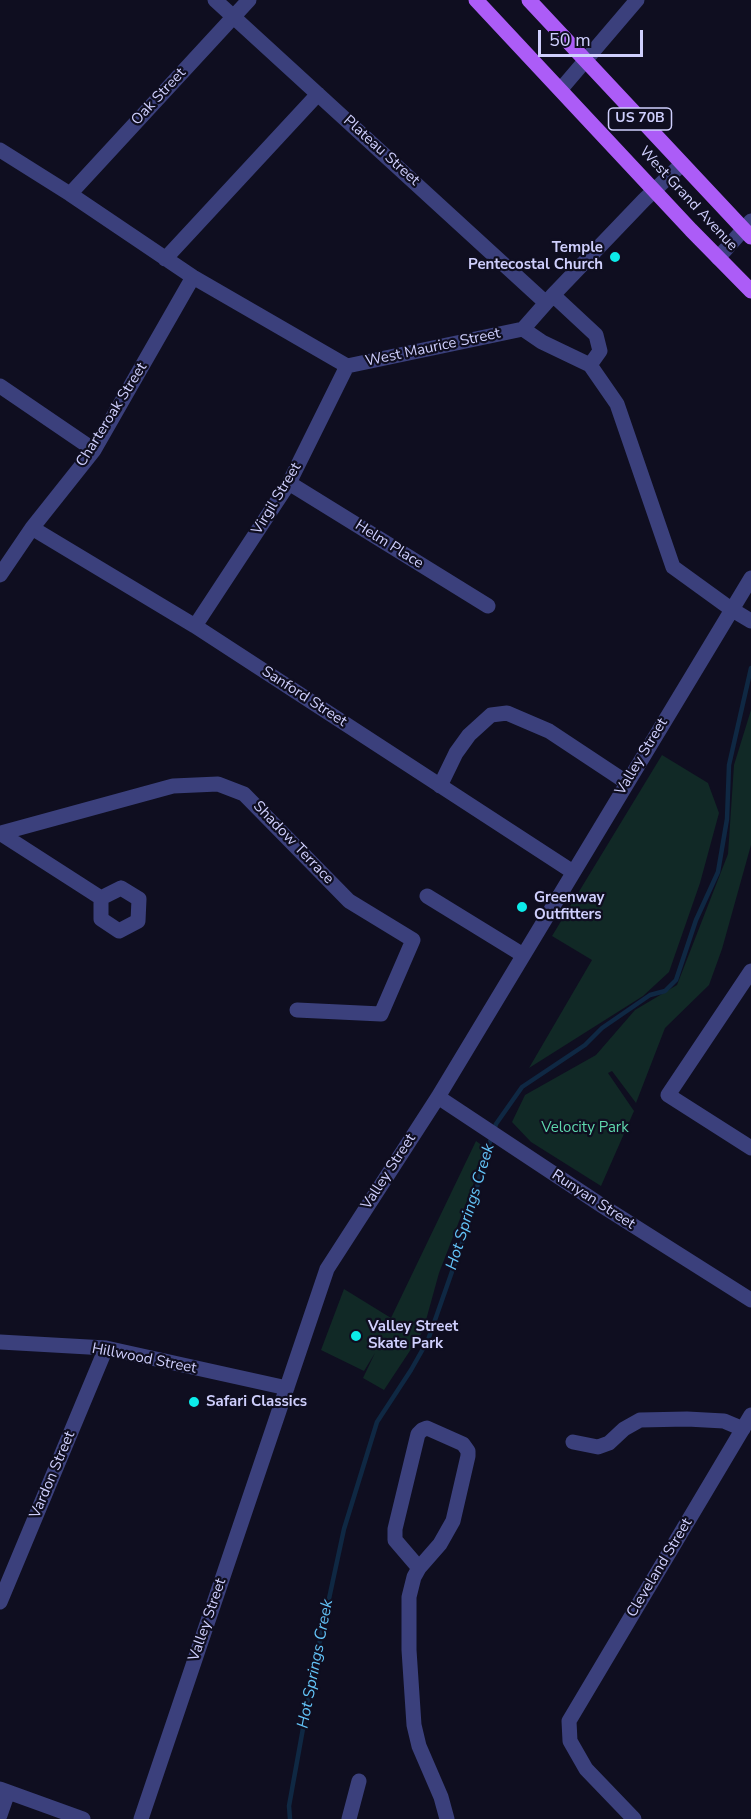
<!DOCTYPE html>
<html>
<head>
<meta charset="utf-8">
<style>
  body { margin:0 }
  #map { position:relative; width:751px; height:1819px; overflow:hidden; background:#0f0e20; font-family:"Nunito Sans",sans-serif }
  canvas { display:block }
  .scale { position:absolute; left:538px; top:30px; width:105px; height:27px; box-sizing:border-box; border:3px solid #cfcffd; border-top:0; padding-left:8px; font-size:18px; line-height:21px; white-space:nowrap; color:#cfcffd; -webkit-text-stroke:4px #0f0e20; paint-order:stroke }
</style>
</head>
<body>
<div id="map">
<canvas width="751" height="1819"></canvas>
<div class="scale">50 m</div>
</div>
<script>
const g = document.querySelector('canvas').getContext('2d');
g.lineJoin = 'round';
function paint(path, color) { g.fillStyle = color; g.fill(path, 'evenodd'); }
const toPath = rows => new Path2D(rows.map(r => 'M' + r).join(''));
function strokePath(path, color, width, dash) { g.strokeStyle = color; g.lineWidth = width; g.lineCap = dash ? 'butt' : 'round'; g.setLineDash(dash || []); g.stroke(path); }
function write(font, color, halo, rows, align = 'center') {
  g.font = font + ' "Nunito Sans",sans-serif'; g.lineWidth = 4.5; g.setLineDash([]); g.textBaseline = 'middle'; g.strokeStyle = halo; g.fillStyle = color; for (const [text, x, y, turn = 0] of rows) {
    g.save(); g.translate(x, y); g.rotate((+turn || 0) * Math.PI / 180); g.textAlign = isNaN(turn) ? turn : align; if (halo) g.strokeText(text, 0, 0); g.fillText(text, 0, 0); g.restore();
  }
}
const green = toPath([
  [751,710,751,845,722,949,709,985,665,1028,636,1103,612,1071,608,1073,634,1111,601,1186,531,1142,512,1122,525,1095,596,1055,635,1010,677,985,728,854,734,765],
  [662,755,708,783,719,813,700,883,669,972,643,996,529,1068,592,960,552,936],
  [476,1141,487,1149,439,1273,423,1331,384,1390,363,1378,375,1353,364,1371,321,1350,344,1289,391,1318]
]);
const stream = toPath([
  [290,1819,289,1806,313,1673,344,1529,377,1422,411,1370,428,1340,468,1226,482,1166,496,1124,522,1087,585,1045,602,1028,650,995,665,991,676,980,696,920,718,872,727,819,729,765,751,668]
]);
const minor = toPath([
  [215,0,546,303],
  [561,89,637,0],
  [0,150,70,194,193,277,347,366,523,329,542,342,590,365,617,404,673,567,731,609,751,621],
  [70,194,249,0],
  [718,258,751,221],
  [165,259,318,94],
  [553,295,596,335,600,351,590,365],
  [523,329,553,295,644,200,682,164],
  [0,386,94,450],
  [289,483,488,606],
  [32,528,195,626,573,872],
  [0,575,32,528,94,450,193,277],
  [195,626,289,483,347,366],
  [440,786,456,753,469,735,491,715,507,713,549,731,626,782],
  [0,833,101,898],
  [1,833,173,786,218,784,244,794,349,901,413,940,381,1014,297,1010],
  [121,888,139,899,138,921,119,931,101,919,101,898,121,888],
  [427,896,523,955],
  [751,971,668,1095,751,1148],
  [438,1097,604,1207,751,1300],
  [0,1342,106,1348,287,1388],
  [573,1442,598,1447,609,1443,624,1429,640,1420,687,1419,724,1421,743,1429],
  [419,1568,395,1540,395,1529,418,1434,422,1430,427,1428,463,1444,468,1451,468,1456,453,1521,440,1544,419,1568,414,1577,409,1597,409,1650,414,1725,419,1746,441,1797,447,1819],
  [0,1602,106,1348],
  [0,1789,83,1819],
  [0,1815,8,1792],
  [141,1819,327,1269,438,1097,751,578],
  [349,1819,359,1781],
  [634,1819,586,1769,570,1741,569,1721,751,1415]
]);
const major = toPath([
  [476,0,691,230,751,291],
  [529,0,751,237]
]);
const markers = [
  [615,257,6,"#0cecea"],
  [522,907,6,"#0cecea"],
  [356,1336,6,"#0cecea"],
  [194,1402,6,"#0cecea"]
];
const shields = [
  [640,119,63]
];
const shieldNames = [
  ["US 70B",640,119]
];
const streetNames = [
  ["Oak Street",159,97,-47],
  ["Plateau Street",381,151,42],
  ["West Grand Avenue",688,199,47],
  ["West Maurice Street",433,348,-12],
  ["Charteroak Street",112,415,-58],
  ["Virgil Street",277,499,-59],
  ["Helm Place",389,545,32],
  ["Sanford Street",304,697,33],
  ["Valley Street",642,757,-59],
  ["Shadow Terrace",293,843,46],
  ["Valley Street",389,1172,-57],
  ["Runyan Street",593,1200,33],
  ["Hillwood Street",144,1359,11],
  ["Vardon Street",53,1475,-67],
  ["Cleveland Street",660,1568,-59],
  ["Valley Street",208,1620,-71]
];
const poiNames = [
  ["Temple",603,248,"right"],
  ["Pentecostal Church",603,265,"right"],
  ["Greenway",534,898],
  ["Outfitters",534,915],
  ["Valley Street",368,1327],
  ["Skate Park",368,1344],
  ["Safari Classics",206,1402]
];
const parkNames = [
  ["Velocity Park",585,1128]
];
const waterNames = [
  ["Hot Springs Creek",471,1207,-73],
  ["Hot Springs Creek",316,1664,-79]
];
paint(green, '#112926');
strokePath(stream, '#0f2843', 4.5);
strokePath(minor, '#3b407c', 15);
strokePath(major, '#ac5cf7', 15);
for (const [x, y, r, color] of markers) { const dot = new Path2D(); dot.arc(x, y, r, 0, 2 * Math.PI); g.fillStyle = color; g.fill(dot); strokePath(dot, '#0f0e20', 2); }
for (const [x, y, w] of shields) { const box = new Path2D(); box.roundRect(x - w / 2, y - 11, w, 22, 4.5); g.fillStyle = '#0f0e20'; g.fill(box); strokePath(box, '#cfcffd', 1.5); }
write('bold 14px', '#cfcffd', null, shieldNames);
write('15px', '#cfcffd', '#0f0e20', streetNames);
write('bold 15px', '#cfcffd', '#0f0e20', poiNames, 'left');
write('15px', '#5fd8ad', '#0f0e20', parkNames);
write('italic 16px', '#63c3f7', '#0f0e20', waterNames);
</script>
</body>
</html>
